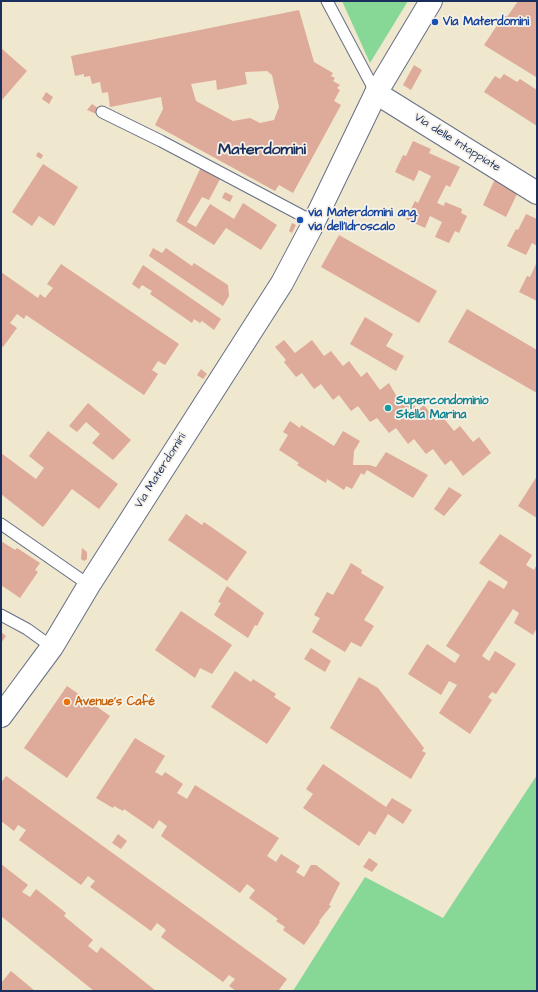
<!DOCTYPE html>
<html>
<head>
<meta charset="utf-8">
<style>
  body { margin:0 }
  #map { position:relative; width:538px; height:992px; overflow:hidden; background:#efe7ce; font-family:"Architects Daughter",sans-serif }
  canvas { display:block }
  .frame { position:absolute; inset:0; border:2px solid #1b2f5e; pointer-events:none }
</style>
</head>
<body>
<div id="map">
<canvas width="538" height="992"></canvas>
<div class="frame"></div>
</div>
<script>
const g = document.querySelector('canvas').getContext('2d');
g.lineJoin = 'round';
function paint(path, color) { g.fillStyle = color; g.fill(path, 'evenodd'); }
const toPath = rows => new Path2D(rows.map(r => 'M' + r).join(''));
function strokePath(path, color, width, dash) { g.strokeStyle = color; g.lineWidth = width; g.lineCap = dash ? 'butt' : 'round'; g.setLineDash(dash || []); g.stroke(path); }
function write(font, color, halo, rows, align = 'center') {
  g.font = font + ' "Architects Daughter",sans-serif'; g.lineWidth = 3.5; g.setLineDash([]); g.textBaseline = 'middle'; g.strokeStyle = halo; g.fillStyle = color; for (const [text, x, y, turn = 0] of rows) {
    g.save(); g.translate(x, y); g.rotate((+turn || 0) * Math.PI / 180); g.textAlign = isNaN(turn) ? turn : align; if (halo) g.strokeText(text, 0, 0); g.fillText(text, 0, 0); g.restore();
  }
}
const green = toPath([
  [342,1,408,1,370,63],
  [537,775,537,991,293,991,365,877,443,918]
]);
const building = toPath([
  [518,1,537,1,537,75,536,77,484,45,504,15,507,17],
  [299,10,314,62,333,73,331,76,335,78,333,81,340,85,337,88,340,90,334,101,341,105,293,193,279,185,275,191,155,125,163,109,161,97,110,107,108,92,102,93,100,82,92,84,90,76,84,77,84,74,75,76,71,56],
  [267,71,272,75,279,107,274,120,260,123,250,118,233,121,196,101,191,84,216,80,217,90,247,84,245,72],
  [1,48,27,71,1,101],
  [414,65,422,70,411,90,403,85],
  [504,74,517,82,520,79,537,90,537,126,484,92,495,76,500,79],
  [46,92,53,97,49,104,42,99],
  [92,104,101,110,99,115,87,110],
  [413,141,431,149,429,153,460,167,450,187,446,185,437,203,444,206,445,202,462,209,461,213,467,216,459,233,455,231,449,243,435,237,442,222,430,216,425,228,406,219,415,201,418,203,431,176,419,170,414,181,395,172,403,155,406,156],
  [38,152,43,155,41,159,36,156],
  [43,164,78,187,54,226,39,216,32,226,12,212],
  [201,167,220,179,209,200,202,197,187,222,196,227,210,204,234,219,243,203,277,225,261,250,226,228,214,245,176,221],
  [495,179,517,194,506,217,483,205],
  [225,192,233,196,230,202,222,198],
  [526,214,537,219,537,246,532,243,526,255,507,246,516,229,518,230],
  [292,223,296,225,292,233,289,231],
  [339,235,437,291,419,323,321,267],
  [153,248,162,253,166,248,192,266,194,263,228,285,229,296,223,306,149,256],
  [537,262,537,301,519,292,527,276,530,277],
  [61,264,179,344,165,365,158,361,152,370,158,374,144,395,26,315,24,319,17,314,10,323,17,328,3,347,1,346,1,272,38,298,40,294,45,298,53,288,47,284],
  [143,265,221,319,214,330,202,321,200,323,194,319,192,323,150,294,152,291,142,285,139,289,132,284],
  [467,309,537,350,537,393,448,342],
  [365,317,393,334,386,346,404,356,396,371,350,344],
  [284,340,295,353,312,340,324,356,331,351,343,366,349,361,361,377,367,372,380,390,389,383,398,399,402,397,406,402,409,399,418,410,424,405,436,421,442,416,454,431,460,426,473,442,479,437,491,453,463,476,451,460,445,465,433,449,426,454,414,439,408,444,396,428,389,433,377,418,370,422,358,406,351,411,339,395,333,400,321,384,314,389,302,373,296,377,284,362,286,360,275,347],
  [201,369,207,374,203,379,197,375],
  [88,403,131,440,113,460,92,443,100,434,86,422,77,432,69,426],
  [290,421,300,428,301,425,334,446,343,431,360,441,354,451,353,465,369,465,376,467,386,452,428,475,413,498,367,470,364,475,361,473,352,489,346,486,344,490,327,479,326,483,297,465,299,463,279,450,288,435,283,432],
  [48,431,118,484,99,509,72,489,43,527,1,494,1,453,36,479,44,468,29,456],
  [537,476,537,518,518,506],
  [449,487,462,495,444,516,434,509],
  [186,514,202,525,204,522,247,552,227,581,168,540],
  [500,534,532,555,526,565,534,570,537,564,537,628,533,635,514,623,519,613,513,609,482,656,489,661,495,651,516,664,496,694,492,692,488,697,492,700,470,734,439,713,457,685,449,681,441,695,408,674,427,644,455,663,460,655,446,646,489,580,504,589,508,582,479,563],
  [1,541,15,550,17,548,40,563,35,570,38,572,20,598,1,585],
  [82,548,87,552,87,559,84,561,81,559],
  [351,563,362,570,361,573,384,587,364,620,374,626,361,647,351,642,345,652,312,632,320,618,314,615,327,592,333,595],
  [227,586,264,613,257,626,255,625,248,638,214,615,221,603,218,602],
  [181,611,232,645,212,674,200,668,195,678,155,650],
  [1,632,6,636,1,643],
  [311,648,331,661,325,672,304,659],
  [235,671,251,682,253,679,276,694,274,697,291,708,267,744,211,707],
  [359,677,378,688,424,748,422,751,426,753,411,779,330,728],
  [67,686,110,716,67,778,24,748],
  [135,738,165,756,155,772,162,776,165,772,183,784,177,793,187,799,195,785,279,838,267,856,276,862,281,854,300,866,296,872,304,877,311,865,316,865,340,883,329,905,331,906,319,921,320,922,304,945,283,930,285,927,276,921,278,919,249,898,255,890,247,884,240,893,161,836,167,826,159,820,153,829,124,809,123,811,114,806,113,808,96,798],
  [323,764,386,807,392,798,412,810,403,824,388,814,375,835,369,831,359,846,303,808,313,794,306,789],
  [6,776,287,979,278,991,236,991,229,986,235,979,229,975,223,982,161,937,166,930,157,923,151,931,90,887,95,881,88,876,81,885,19,840,26,830,18,825,14,831,1,821,1,783],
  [118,834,127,841,121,849,112,843],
  [369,858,378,864,372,872,363,867],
  [1,864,28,885,22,892,30,897,36,889,66,913,64,916,93,940,88,946,97,953,101,947,156,991,94,991,1,916],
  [11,971,35,991,1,991,1,983]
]);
const service = toPath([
  [327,1,376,93],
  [102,112,161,141,314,222],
  [1,524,89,585],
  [1,615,27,629,52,647]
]);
const minor = toPath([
  [376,93,537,193]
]);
const tertiary = toPath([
  [1,716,52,647,89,585,282,283,311,228,376,93,431,1]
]);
const markers = [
  [435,22,4,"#1a4fb4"],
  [300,220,4,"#1a4fb4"],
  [388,408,4,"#0f9aa8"],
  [67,702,4,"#e8710a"]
];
const transitNames = [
  ["Via Materdomini",443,22],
  ["via Materdomini ang.",308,213],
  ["via dell'Idroscalo",308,227]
];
const streetNames = [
  ["Via delle Intappiate",457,143,32],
  ["Via Materdomini",161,471,-58]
];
const cultureNames = [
  ["Supercondominio",396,401],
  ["Stella Marina",396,415]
];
const foodNames = [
  ["Avenue's Café",75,702]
];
const districtNames = [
  ["Materdomini",262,151]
];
paint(green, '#87d897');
paint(building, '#deaa99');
strokePath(service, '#656f85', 13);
strokePath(minor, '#656f85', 24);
strokePath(tertiary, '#656f85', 24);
strokePath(service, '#fff', 11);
strokePath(minor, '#fff', 22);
strokePath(tertiary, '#fff', 22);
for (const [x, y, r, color] of markers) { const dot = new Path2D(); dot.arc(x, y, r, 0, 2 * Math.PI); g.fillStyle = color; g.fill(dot); strokePath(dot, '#f7f3e8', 1.5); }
write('bold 12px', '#164399', '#f7f3e8', transitNames, 'left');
write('12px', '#1b2f5e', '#f7f3e8', streetNames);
write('bold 12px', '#0d838f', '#f7f3e8', cultureNames, 'left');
write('bold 12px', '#c56008', '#f7f3e8', foodNames, 'left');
write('bold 16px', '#1b2f5e', '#f7f3e8', districtNames);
</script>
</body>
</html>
